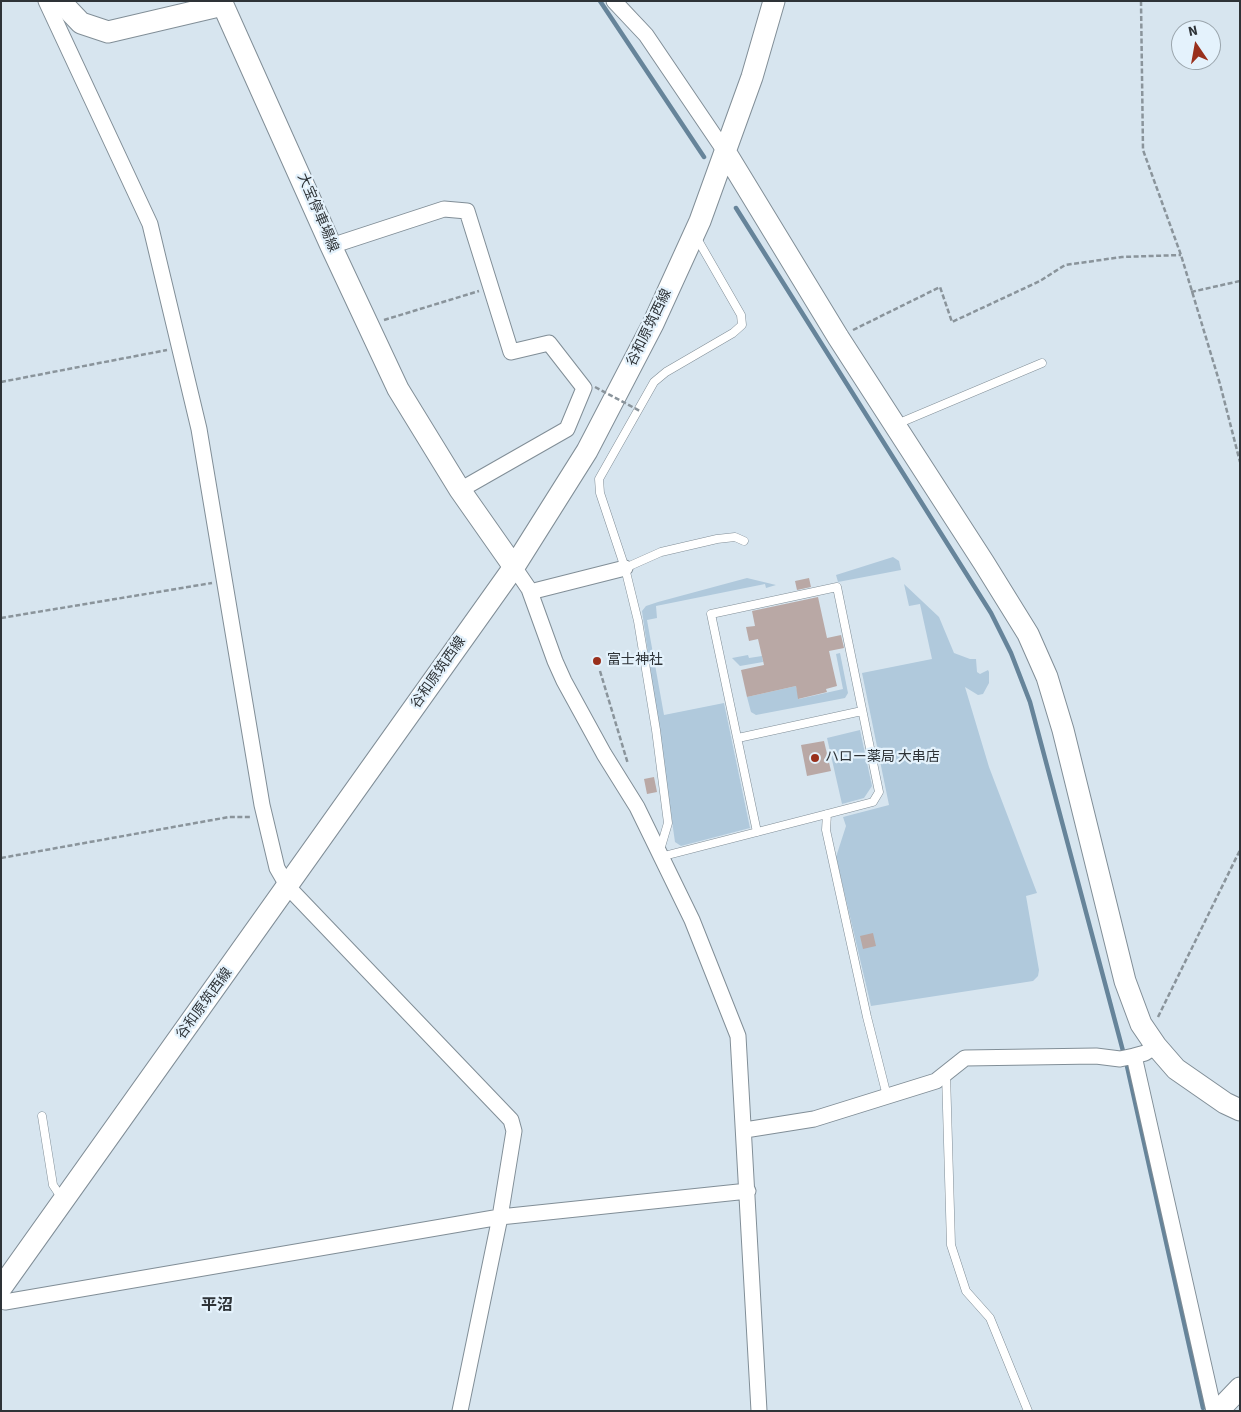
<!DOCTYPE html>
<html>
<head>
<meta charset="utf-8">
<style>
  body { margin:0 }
  #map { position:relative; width:1241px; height:1412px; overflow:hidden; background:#d7e5ef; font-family:"Source Sans 3",sans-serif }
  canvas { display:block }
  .frame { position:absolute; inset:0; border:2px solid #2e3337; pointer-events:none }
  .north { position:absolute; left:1171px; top:20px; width:50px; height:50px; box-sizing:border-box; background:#e4f2fc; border:1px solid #9ba6ad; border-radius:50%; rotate:348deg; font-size:14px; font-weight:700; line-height:20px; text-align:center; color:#2e3337 }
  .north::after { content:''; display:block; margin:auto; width:18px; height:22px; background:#99301c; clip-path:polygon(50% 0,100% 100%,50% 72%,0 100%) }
</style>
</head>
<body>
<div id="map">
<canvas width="1241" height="1412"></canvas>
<div class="frame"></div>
<div class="north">N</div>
</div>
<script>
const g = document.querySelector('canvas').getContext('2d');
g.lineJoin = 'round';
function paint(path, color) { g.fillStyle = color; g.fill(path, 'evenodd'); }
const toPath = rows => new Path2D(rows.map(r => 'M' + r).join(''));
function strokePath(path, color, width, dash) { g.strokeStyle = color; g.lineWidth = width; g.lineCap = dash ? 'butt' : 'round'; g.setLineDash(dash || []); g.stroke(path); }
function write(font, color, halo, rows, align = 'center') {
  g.font = font + ' "Source Sans 3","Noto Sans JP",sans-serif'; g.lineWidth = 4.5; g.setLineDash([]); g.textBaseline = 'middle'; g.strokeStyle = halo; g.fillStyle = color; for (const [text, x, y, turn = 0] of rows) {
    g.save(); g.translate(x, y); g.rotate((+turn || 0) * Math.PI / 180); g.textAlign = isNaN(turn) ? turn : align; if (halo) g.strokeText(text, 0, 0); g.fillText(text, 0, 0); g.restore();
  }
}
const green = toPath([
  [893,557,899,561,901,570,838,582,836,575],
  [747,578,776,585,766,588,765,584,656,606,657,618,647,620,664,715,724,703,750,828,681,846,675,842,642,611,646,606,658,602],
  [904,584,939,617,954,653,970,659,976,659,977,672,980,674,988,670,989,672,989,683,983,694,978,695,965,687,989,767,1037,893,1026,896,1039,970,1038,976,1033,981,871,1006,836,857,846,826,843,817,889,805,862,673,932,659,920,604,909,606],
  [840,653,848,693,845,698,756,715,751,712,747,697,796,686,799,699,843,689,836,654],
  [748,655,749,658,762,656,763,662,740,666,732,658],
  [860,730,872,786,864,798,842,804,827,738]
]);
const stream = toPath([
  [600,1,704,157],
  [736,208,991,613,1011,653,1030,702,1127,1066,1203,1408]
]);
const building = toPath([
  [809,578,811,587,797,590,795,581],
  [818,597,827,638,841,635,844,648,829,651,837,686,826,689,827,692,798,699,796,686,747,697,741,670,764,665,758,639,749,641,746,627,755,626,752,611],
  [824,741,831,771,807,776,801,745],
  [654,777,657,792,647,794,644,779],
  [873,933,876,946,863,949,860,936]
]);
const path = toPath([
  [1141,1,1143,150,1181,255,1220,384,1240,462],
  [1191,292,1240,281],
  [384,320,479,291],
  [853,330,940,287,952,322,1040,281,1065,265,1122,257,1181,255],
  [1,382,167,350],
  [1,618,212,583],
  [600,671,628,764],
  [1,858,229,817,251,817],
  [1158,1017,1240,850]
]);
const lane = toPath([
  [897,424,1042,363],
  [625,568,661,552,717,539,735,537,744,541],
  [738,738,862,711],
  [827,814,826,830,867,1017,887,1096],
  [660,850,668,823,656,730,638,621,625,568,600,493,599,479,654,382,666,372,733,333,742,325,741,315,695,235],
  [660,857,827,814,873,802,879,792,837,587,711,614,757,832],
  [946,1074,951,1245,966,1291,990,1318,1028,1411],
  [42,1116,53,1185,63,1200]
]);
const street = toPath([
  [46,1,150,224,199,429,262,805,277,868,288,887,511,1120,514,1131,500,1217,460,1411],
  [614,1,646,35,726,153],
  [331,246,444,209,467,211,511,352,549,343,584,388,567,429,460,490],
  [514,567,529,589,555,661,564,681,604,754,637,807,692,920,738,1036,759,1411],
  [530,592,625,568],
  [1156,1046,1145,1053,1134,1056,1214,1411],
  [745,1130,814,1119,936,1081,965,1058,1096,1056,1120,1059,1134,1056],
  [1,1299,5,1302,500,1217,748,1191]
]);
const secondary = toPath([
  [60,1,81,23,108,32,223,5,331,246,398,389,460,490,514,567],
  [726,153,838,337,984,563,1028,634,1047,677,1063,730,1125,981,1141,1024,1156,1046,1176,1069,1225,1103,1240,1110],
  [1,1288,514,567,587,451,653,324,700,221,752,77,774,1],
  [1218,1411,1240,1388]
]);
const pathBridge = toPath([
  [595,387,640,411]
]);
const markers = [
  [597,661,5,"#99301c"],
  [815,758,5,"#99301c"]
];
const streetNames = [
  ["大宝停車場線",317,213,67],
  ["谷和原筑西線",650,328,-64],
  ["谷和原筑西線",439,673,-55],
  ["谷和原筑西線",205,1004,-54]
];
const poiNames = [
  ["富士神社",607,661],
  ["ハロー薬局 大串店",825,758]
];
const quarterNames = [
  ["平沼",217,1306]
];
paint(green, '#b0c9dc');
strokePath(stream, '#66849a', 4.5);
paint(building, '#b9a8a5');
strokePath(lane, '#818e97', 9);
strokePath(street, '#818e97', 17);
strokePath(secondary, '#818e97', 23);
strokePath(path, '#8a949b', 2.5, [5, 2.5]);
strokePath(lane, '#fff', 8);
strokePath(street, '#fff', 15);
strokePath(secondary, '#fff', 21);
strokePath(pathBridge, '#8a949b', 2.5, [5, 2.5]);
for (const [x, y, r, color] of markers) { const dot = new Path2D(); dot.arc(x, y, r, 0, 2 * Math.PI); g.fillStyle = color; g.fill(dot); strokePath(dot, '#e4f2fc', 2); }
write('14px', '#2e3337', '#e4f2fc', streetNames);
write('14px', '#2e3337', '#e4f2fc', poiNames, 'left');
write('bold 16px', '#2e3337', '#e4f2fc', quarterNames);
</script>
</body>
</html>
